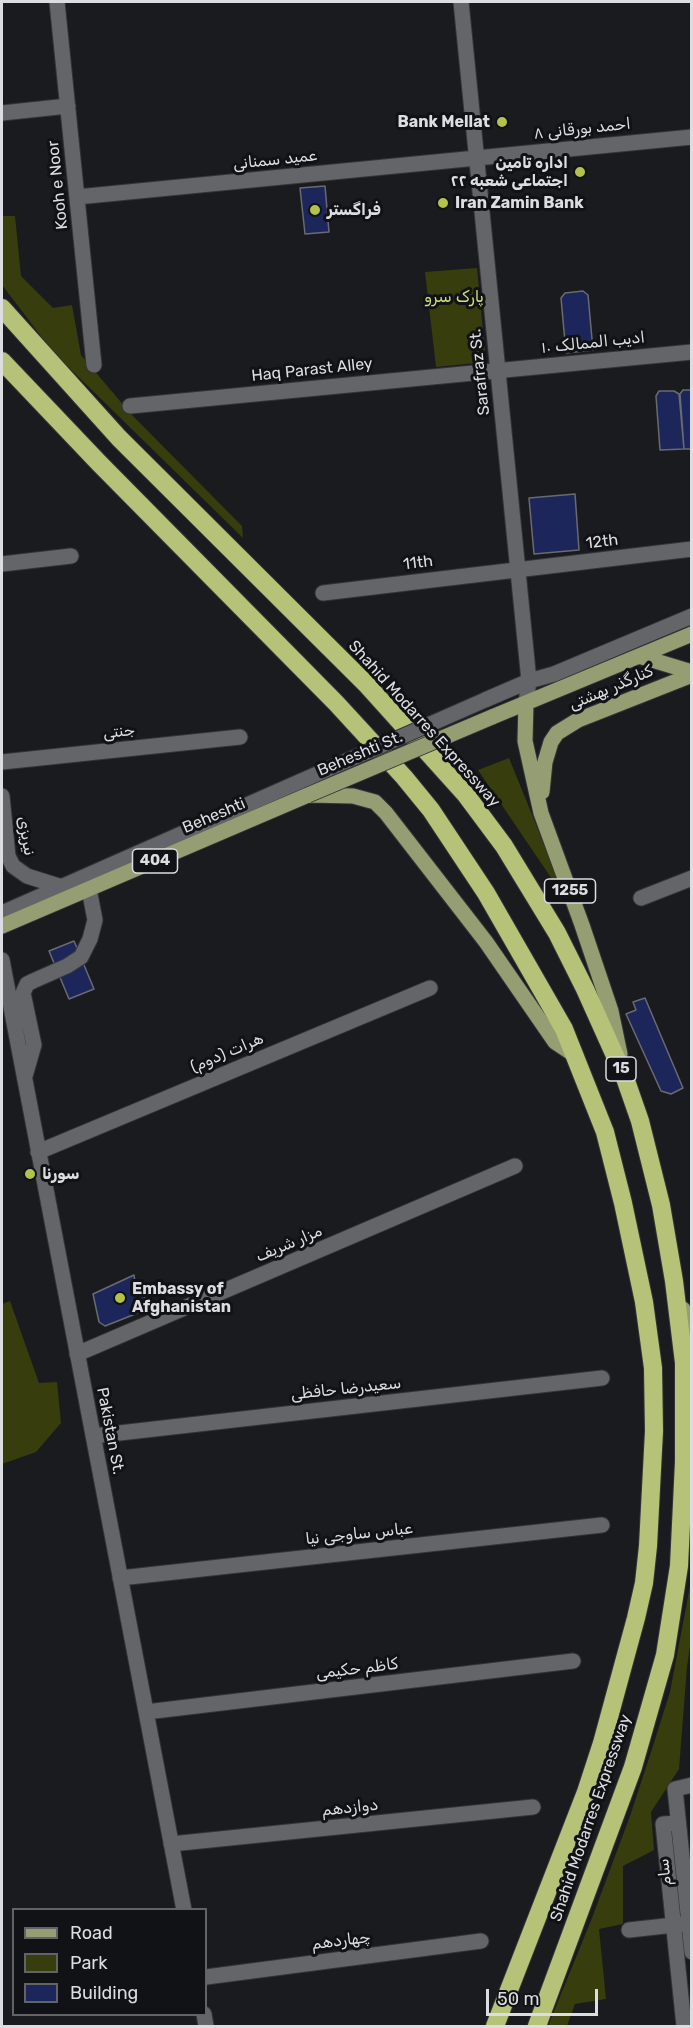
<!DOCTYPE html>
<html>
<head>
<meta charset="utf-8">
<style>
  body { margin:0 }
  #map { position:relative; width:693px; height:2028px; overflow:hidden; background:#1a1b1f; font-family:Rubik,sans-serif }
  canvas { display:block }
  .frame { position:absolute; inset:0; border:3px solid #dcdde0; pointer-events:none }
  .legend { position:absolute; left:12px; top:1908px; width:195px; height:108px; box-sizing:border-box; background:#111216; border:2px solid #626367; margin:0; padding:8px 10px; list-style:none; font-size:18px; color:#dcdde0 }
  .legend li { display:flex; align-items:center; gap:12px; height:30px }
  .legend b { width:30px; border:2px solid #626367 }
  .scale { position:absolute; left:486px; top:1989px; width:112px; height:27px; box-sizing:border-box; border:3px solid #dcdde0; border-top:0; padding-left:8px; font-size:18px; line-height:21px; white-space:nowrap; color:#dcdde0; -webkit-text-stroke:4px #111216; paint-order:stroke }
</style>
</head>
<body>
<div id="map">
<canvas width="693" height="2028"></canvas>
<div class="frame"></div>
<ul class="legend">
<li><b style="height:8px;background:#959d72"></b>Road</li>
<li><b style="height:16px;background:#373d0c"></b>Park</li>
<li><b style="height:16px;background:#1c265b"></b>Building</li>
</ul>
<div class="scale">50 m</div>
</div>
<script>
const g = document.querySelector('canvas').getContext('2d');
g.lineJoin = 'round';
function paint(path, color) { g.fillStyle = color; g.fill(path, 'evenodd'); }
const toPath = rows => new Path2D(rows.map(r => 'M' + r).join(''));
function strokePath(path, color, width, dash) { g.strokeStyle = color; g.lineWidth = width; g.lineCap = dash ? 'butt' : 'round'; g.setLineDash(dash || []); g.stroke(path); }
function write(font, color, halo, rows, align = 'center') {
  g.font = font + ' Rubik,Vazirmatn,sans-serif'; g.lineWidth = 6; g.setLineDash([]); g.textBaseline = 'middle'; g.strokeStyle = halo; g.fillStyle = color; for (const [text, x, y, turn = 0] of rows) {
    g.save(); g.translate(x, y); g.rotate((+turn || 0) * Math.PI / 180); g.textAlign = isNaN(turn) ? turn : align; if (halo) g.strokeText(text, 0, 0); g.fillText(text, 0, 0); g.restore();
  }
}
const green = toPath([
  [2,216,15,216,21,276,53,308,72,305,81,355,131,414,242,526,243,538,53,352,2,285],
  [477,268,486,362,436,367,425,272],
  [509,758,561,886,556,885,478,770],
  [10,1301,39,1383,57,1382,61,1423,36,1452,2,1464,2,1304],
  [691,1581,692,1632,687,1667,679,1769,651,1812,654,1850,623,1866,623,1924,599,1929,606,1999,575,2004,567,2026,548,2026,592,1918,630,1816,652,1749,670,1692]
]);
const building = toPath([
  [325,186,329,232,305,234,300,188,325,186],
  [583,291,588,295,593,350,566,353,561,298,565,293,583,291],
  [683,390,692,390,692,449,684,449,680,394,683,390],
  [659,391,674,391,679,394,684,449,660,450,656,396,659,391],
  [575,494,579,550,534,554,529,498,575,494],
  [74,941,94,989,69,999,49,951,74,941],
  [645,998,683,1088,671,1094,661,1091,626,1014,636,1010,633,1002,645,998],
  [134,1275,135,1282,140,1281,148,1309,105,1326,99,1322,93,1294,134,1275]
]);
const minor = toPath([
  [57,2,94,365],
  [461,2,528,671,529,681,526,703],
  [2,113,68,106],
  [77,197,692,137],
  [130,406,692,352],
  [2,564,71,556],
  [323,593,692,549],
  [485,700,529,681,554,674,692,616],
  [2,762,240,737],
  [2,796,8,856,13,866,27,876,62,887],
  [641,898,692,878],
  [2,913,301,781],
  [2,960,184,1910],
  [25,1076,34,1045,23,993,27,984,33,981,67,966,81,957,90,939,95,920,89,889],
  [38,1152,430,988],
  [77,1354,515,1166],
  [93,1436,602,1378],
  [120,1578,602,1525],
  [146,1712,573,1661],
  [692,1785,675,1789,692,1952],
  [678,1823,663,1824,684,2026],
  [171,1844,533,1807],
  [629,1930,683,1924],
  [206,1977,481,1941],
  [204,2014,206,2026]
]);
const major = toPath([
  [639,656,692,672],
  [526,703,525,741,541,813,582,925,611,1011,620,1054],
  [492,717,692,634],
  [542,792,545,762,551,742,557,733,578,720,692,675],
  [2,926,308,795,353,796,375,802,386,813,486,942,555,1042,576,1056],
  [683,1309,692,1334]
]);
const highway = toPath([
  [2,308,119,438,366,684,466,795,504,846,557,933,585,989,625,1078,640,1121,661,1205,674,1281,684,1363,684,1462,679,1566,665,1655,633,1767,537,2026],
  [2,361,99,463,336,703,404,777,431,810,486,893,564,1029,605,1132,623,1203,644,1302,653,1368,654,1431,648,1546,644,1583,636,1618,602,1743,586,1792,495,2026]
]);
const minorBridge = toPath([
  [301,781,485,700]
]);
const majorBridge = toPath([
  [308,795,492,717]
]);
const markers = [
  [502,122,6,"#b3c24b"],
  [580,172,6,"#b3c24b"],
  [443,203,6,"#b3c24b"],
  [315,210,6,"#b3c24b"],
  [30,1174,6,"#b3c24b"],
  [120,1298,6,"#b3c24b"]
];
const shields = [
  [155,861,45],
  [570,891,51],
  [621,1069,30]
];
const shieldNames = [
  ["404",155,861],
  ["1255",570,891],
  ["15",621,1069]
];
const poiNames = [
  ["Bank Mellat",490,122,"right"],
  ["اداره تامین",568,163,"right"],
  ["اجتماعی شعبه ۲۲",568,181,"right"],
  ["Iran Zamin Bank",455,203],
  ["فراگستر",327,210],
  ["سورنا",42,1174],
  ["Embassy of",132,1289],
  ["Afghanistan",132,1307]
];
const streetNames = [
  ["احمد بورقانی ۸",582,129,-6],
  ["عمید سمنانی",275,160,-6],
  ["Kooh e Noor",58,185,-96],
  ["ادیب الممالک ۱۰",593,343,-6],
  ["Haq Parast Alley",312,370,-6],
  ["Sarafraz St.",480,372,-96],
  ["12th",602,542,-7],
  ["11th",418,563,-7],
  ["کنارگذر بهشتی",611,688,-23],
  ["Shahid Modarres Expressway",424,724,48],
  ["جنتی",119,732,-6],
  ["Beheshti St.",360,754,-23],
  ["Beheshti",214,816,-23],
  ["نیریزی",26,836,80],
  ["هرات (دوم)",227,1053,-23],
  ["مزار شریف",289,1244,-23],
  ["سعیدرضا حافظی",346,1389,-6],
  ["Pakistan St.",110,1431,79],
  ["عباس ساوجی نیا",359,1534,-6],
  ["کاظم حکیمی",357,1669,-7],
  ["دوازدهم",350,1808,-6],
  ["Shahid Modarres Expressway",591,1818,-71],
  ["سام",665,1872,-96],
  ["چهاردهم",341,1941,-7]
];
const parkNames = [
  ["پارک سرو",454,297]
];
paint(green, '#373d0c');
paint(building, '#1c265b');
strokePath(building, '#6a6b70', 1.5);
strokePath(minor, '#343538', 17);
strokePath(major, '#343538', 17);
strokePath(highway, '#343538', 20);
strokePath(minor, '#636569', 15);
strokePath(major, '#959d72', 15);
strokePath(highway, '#b6c278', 18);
strokePath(minorBridge, '#343538', 17, []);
strokePath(majorBridge, '#343538', 17, []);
strokePath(minorBridge, '#636569', 15);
strokePath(majorBridge, '#959d72', 15);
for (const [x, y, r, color] of markers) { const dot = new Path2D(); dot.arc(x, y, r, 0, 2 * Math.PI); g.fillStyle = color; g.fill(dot); strokePath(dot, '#111216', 2); }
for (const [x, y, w] of shields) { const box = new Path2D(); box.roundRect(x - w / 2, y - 12, w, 24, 4.5); g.fillStyle = '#111216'; g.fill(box); strokePath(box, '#dcdde0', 1.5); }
write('bold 15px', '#dcdde0', null, shieldNames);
write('bold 16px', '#dcdde0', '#111216', poiNames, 'left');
write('16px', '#dcdde0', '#111216', streetNames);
write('16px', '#cfde7a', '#111216', parkNames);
</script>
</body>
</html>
